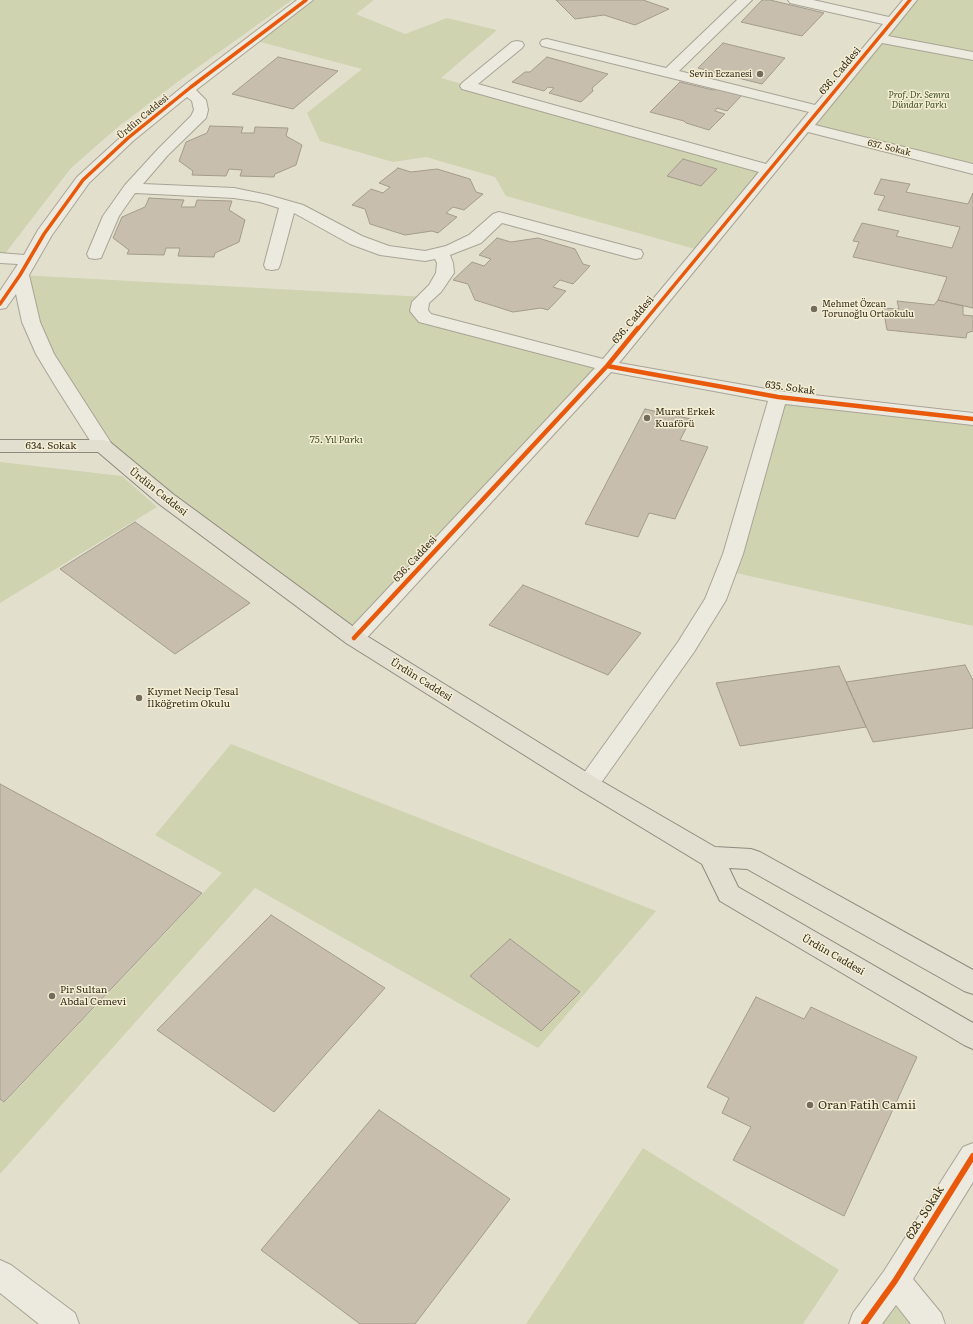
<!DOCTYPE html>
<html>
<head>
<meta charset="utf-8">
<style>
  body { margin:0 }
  canvas { display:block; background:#e3dfcd }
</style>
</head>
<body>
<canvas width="973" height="1324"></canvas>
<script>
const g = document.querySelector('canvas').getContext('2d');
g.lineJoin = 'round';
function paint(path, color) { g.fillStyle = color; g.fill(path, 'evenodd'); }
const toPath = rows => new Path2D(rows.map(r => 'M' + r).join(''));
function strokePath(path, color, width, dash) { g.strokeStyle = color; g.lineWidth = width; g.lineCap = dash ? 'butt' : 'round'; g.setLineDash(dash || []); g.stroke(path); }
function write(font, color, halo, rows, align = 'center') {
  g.font = font + ' Literata,serif'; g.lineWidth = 3; g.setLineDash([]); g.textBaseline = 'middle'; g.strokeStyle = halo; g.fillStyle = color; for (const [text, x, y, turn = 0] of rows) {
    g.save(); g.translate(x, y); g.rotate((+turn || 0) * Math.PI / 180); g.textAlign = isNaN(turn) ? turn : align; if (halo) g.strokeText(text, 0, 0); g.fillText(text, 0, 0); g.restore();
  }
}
const green = toPath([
  [0,0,292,0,180,80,118,127,71,168,0,260],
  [306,0,374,0,356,14,405,34,447,18,497,30,441,78,770,170,702,251,506,196,495,177,426,157,393,162,320,141,307,113,362,69,253,40],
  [910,0,973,0,973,169,805,127],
  [20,275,426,297,419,311,607,366,354,638,129,470,65,387],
  [778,397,973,419,973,626,736,573],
  [0,462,122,476,157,507,0,603],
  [231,744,656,911,538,1048,255,888,0,1174,0,1099,5,1102,222,873,155,835],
  [643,1148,839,1270,803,1324,526,1324],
  [895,1305,911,1324,882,1324]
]);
const building = toPath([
  [556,0,643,0,669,9,635,25,604,15,575,19,556,0],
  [762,0,770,0,824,13,802,36,741,22,762,0],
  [723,43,785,58,762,84,698,68,723,43],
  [278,57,338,71,293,109,232,94,278,57],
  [547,57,608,74,592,88,593,91,581,102,549,93,554,88,548,87,544,91,512,82,525,72,530,72,547,57],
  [680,82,713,90,719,89,742,95,727,111,717,108,715,111,725,114,709,130,686,123,684,121,650,112,680,82],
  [210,126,243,127,241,133,254,133,255,127,288,128,286,136,302,145,296,165,275,174,274,177,240,176,242,170,229,169,226,176,192,175,193,171,179,161,186,142,207,133,210,126],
  [683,159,717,169,701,186,667,176,683,159],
  [398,168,411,172,437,169,470,179,476,192,483,194,464,210,453,207,446,213,457,217,438,233,432,231,405,235,370,224,365,209,352,205,371,189,383,193,390,187,379,183,398,168],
  [881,179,910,184,906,192,968,204,973,193,973,308,938,300,947,277,853,257,859,242,853,241,862,223,899,231,896,236,952,248,960,227,878,210,885,196,874,194,881,179],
  [149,198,184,200,181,207,195,207,197,200,232,201,229,210,245,220,239,242,215,253,214,257,178,256,180,248,166,248,164,255,127,254,129,250,113,238,122,217,145,207,149,198],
  [497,238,511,242,538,238,575,249,583,264,590,266,573,284,560,280,553,287,566,291,548,310,541,308,513,312,475,300,468,284,453,280,472,262,484,266,491,259,479,255,497,238],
  [938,300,963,306,963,315,973,316,973,331,967,333,966,338,887,330,883,308,899,309,897,301,934,305,938,300],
  [645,409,691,419,680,440,708,447,675,519,649,513,638,537,585,524,645,409],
  [135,522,250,603,175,654,60,569,135,522],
  [523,585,641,633,608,675,489,625,523,585],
  [965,665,973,680,973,728,873,742,846,682,965,665],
  [839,666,866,727,740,746,716,683,839,666],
  [0,784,202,893,4,1102,0,1099,0,784],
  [271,915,385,988,274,1112,157,1030,271,915],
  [510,939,580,992,541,1031,470,976,510,939],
  [756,997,804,1019,811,1007,917,1057,844,1216,733,1160,751,1127,722,1113,729,1098,707,1087,756,997],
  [379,1110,510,1199,415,1324,360,1324,261,1250,379,1110]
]);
const minor = toPath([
  [297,0,313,0,196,90,206,100,208,110,206,118,168,155,143,184,234,188,268,195,303,205,362,236,389,246,425,251,446,246,469,235,493,214,499,212,641,250,643,254,641,258,635,259,502,223,481,243,450,255,453,263,454,273,441,292,429,303,428,310,431,314,603,359,759,172,462,89,460,86,462,83,512,42,517,41,522,42,524,45,522,48,478,84,766,164,809,112,542,46,540,43,542,40,547,39,666,68,737,0,752,0,679,71,815,105,883,24,790,3,788,0,813,0,889,17,903,0,917,0,888,36,973,52,973,60,882,43,815,125,973,164,973,174,808,132,619,363,778,391,973,413,973,425,785,404,743,554,726,600,694,652,596,790,588,793,580,790,576,784,678,642,705,599,723,554,768,401,611,372,362,643,354,646,346,643,343,638,346,633,595,368,419,322,410,311,412,302,429,285,436,273,437,263,435,259,425,261,380,255,350,244,294,213,280,265,278,269,272,270,266,269,264,265,279,208,260,202,234,198,135,193,119,216,101,258,95,259,89,258,87,254,103,216,125,185,158,149,191,116,194,110,192,101,187,97,133,141,89,183,52,235,29,275,40,322,54,354,113,446,110,450,103,452,96,450,56,387,36,354,22,322,16,294,6,308,0,309,0,291,18,264,0,263,0,253,24,255,38,230,77,177,123,135,186,84,297,0],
  [973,1143,973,1182,913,1279,941,1313,945,1324,911,1324,896,1305,882,1324,849,1324,853,1313,884,1271,963,1147,973,1143],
  [0,1260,11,1265,75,1313,79,1324,39,1324,0,1293,0,1260]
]);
const major = toPath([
  [0,440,103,440,110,442,173,494,362,633,596,778,715,847,751,849,760,852,973,970,973,994,964,991,747,869,729,868,738,887,973,1023,973,1049,964,1045,720,901,702,864,580,790,346,643,159,504,98,452,0,452,0,440]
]);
const cyclewayFar2 = toPath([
  [0,304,20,275,44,234,83,180,128,138,191,87,306,0],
  [638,329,910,0]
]);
const cyclewayFar1 = toPath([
  [607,366,778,397,973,419],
  [354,638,607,366,638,328]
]);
const cycleway = toPath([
  [864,1324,895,1281,973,1156]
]);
const markers = [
  [760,74,4,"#736b5c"],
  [814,309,4,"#736b5c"],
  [647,418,4,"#736b5c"],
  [139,698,4,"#736b5c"],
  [52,996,4,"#736b5c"],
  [810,1105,4,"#736b5c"]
];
const farPoinames = [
  ["Sevin Eczanesi",752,74],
  ["Mehmet Özcan",822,304,"left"],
  ["Torunoğlu Ortaokulu",822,314,"left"]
];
const farParknames = [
  ["Prof. Dr. Semra",919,95],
  ["Dündar Parkı",919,105]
];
const farStreetnames = [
  ["Ürdün Caddesi",143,117,-40],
  ["637. Sokak",889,148,14]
];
const streetNames = [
  ["636. Caddesi",840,71,-50],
  ["636. Caddesi",633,320,-50],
  ["635. Sokak",790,388,8],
  ["634. Sokak",51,446],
  ["Ürdün Caddesi",158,492,38],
  ["636. Caddesi",415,559,-47],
  ["Ürdün Caddesi",421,680,32],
  ["Ürdün Caddesi",833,955,30]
];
const poiNames = [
  ["Murat Erkek",655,412],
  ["Kuaförü",655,424],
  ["Kıymet Necip Tesal",147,692],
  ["İlköğretim Okulu",147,704],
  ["Pir Sultan",60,990],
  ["Abdal Cemevi",60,1002]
];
const parkNames = [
  ["75. Yıl Parkı",336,440]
];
const nearPoinames = [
  ["Oran Fatih Camii",818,1105]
];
const nearStreetnames = [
  ["628. Sokak",925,1213,-58]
];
paint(green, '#cfd3b0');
paint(building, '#c7beae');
strokePath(building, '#a39b8c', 1);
strokePath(minor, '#a8a496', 2);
strokePath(major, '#8e897d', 2);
paint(minor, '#ece9de');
paint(major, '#e2dfd0');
strokePath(cyclewayFar2, '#e8590c', 3.5);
strokePath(cyclewayFar1, '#e8590c', 4.5);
strokePath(cycleway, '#e8590c', 6);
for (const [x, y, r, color] of markers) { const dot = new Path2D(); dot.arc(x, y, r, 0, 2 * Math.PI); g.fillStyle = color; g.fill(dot); strokePath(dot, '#f4eed3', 1.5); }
write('9px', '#372d1f', '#f4eed3', farPoinames, 'right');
write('italic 9px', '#425226', '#f4eed3', farParknames);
write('9px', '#372d1f', '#f4eed3', farStreetnames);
write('10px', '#372d1f', '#f4eed3', streetNames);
write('10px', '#372d1f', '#f4eed3', poiNames, 'left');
write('italic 10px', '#425226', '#f4eed3', parkNames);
write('12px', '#372d1f', '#f4eed3', nearPoinames, 'left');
write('12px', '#372d1f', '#f4eed3', nearStreetnames);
</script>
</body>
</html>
